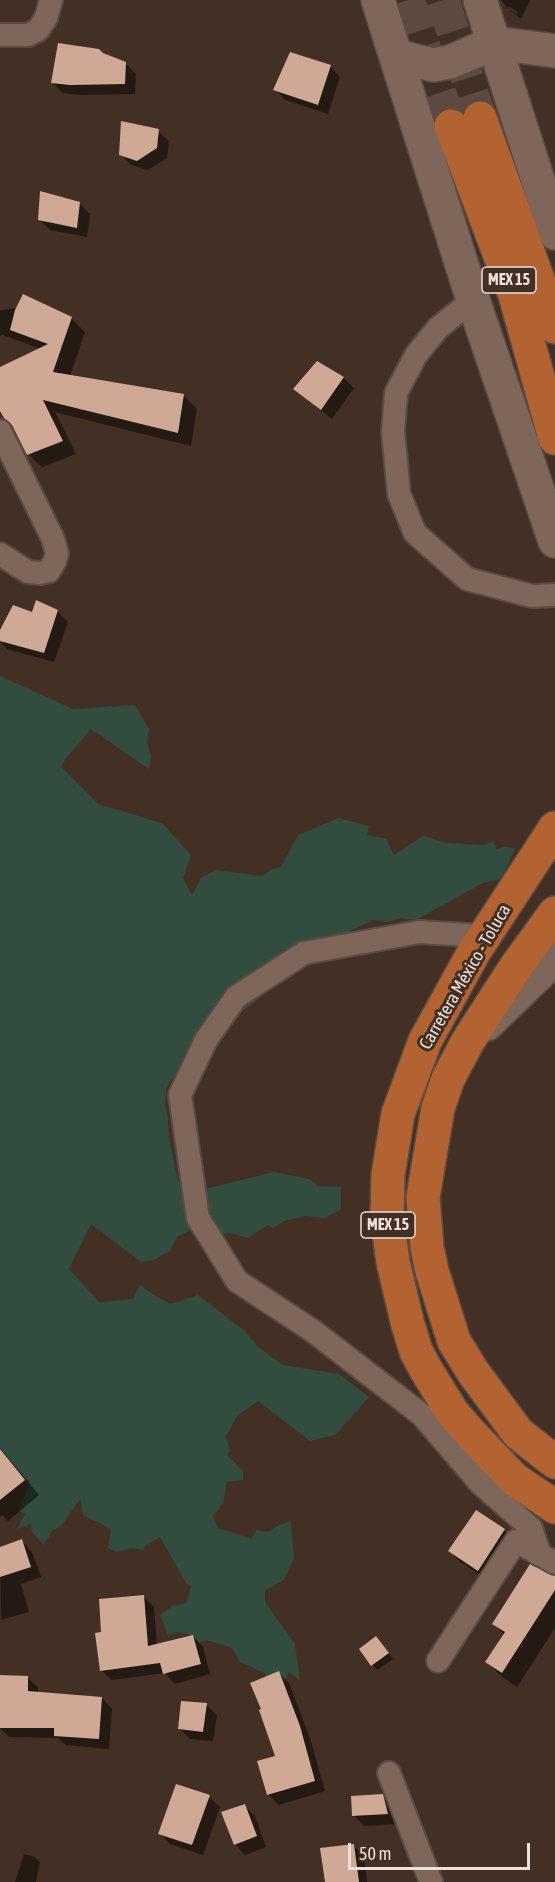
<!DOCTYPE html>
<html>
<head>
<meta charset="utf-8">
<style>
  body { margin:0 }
  #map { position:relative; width:555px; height:1882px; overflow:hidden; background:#442f25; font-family:"Asap Condensed",sans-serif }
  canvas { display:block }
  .scale { position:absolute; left:348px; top:1843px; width:182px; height:27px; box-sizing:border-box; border:3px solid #eddfd9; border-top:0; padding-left:8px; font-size:18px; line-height:21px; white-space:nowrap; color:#eddfd9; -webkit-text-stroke:4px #442f25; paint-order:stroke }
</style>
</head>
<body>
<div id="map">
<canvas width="555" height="1882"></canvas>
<div class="scale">50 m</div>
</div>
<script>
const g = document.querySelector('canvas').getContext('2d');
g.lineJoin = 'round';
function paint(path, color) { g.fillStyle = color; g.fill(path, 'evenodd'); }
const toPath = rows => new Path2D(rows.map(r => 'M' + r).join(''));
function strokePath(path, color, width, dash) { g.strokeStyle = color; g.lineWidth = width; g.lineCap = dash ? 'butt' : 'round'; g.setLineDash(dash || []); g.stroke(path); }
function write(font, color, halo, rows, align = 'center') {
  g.font = font + ' "Asap Condensed",sans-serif'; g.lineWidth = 6; g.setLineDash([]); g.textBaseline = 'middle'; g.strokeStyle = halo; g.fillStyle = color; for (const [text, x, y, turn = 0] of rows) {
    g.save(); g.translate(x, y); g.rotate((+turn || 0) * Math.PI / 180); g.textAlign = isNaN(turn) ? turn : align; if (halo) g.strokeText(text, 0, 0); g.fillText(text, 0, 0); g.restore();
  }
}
const green = toPath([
  [0,676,73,709,135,705,149,729,147,742,151,756,149,769,91,729,66,758,61,767,98,804,162,823,191,855,183,878,192,895,201,878,215,870,262,876,272,869,281,867,298,835,339,818,369,826,367,835,387,839,389,846,394,855,423,836,447,843,482,845,494,841,496,849,503,847,515,848,502,879,483,883,416,920,401,918,387,922,373,920,320,945,251,1005,200,1038,166,1088,165,1103,168,1117,169,1138,178,1181,205,1189,274,1172,309,1179,318,1186,341,1187,341,1210,324,1218,305,1216,284,1221,273,1228,268,1225,248,1238,231,1233,202,1235,205,1223,177,1237,170,1251,154,1260,141,1262,91,1224,69,1269,99,1302,133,1299,140,1285,152,1294,171,1304,198,1295,246,1332,257,1346,283,1365,339,1374,369,1397,335,1435,310,1441,258,1401,237,1416,226,1437,230,1451,227,1455,243,1471,243,1480,227,1482,223,1503,213,1516,218,1528,252,1539,256,1530,269,1532,279,1525,291,1521,294,1558,284,1580,265,1590,265,1602,295,1644,300,1680,289,1672,282,1686,264,1679,266,1674,240,1662,232,1648,207,1640,199,1643,188,1634,178,1632,168,1635,160,1615,172,1606,186,1603,191,1586,186,1583,160,1537,146,1545,143,1550,131,1548,117,1552,108,1548,111,1529,83,1515,80,1499,62,1525,52,1531,44,1545,32,1532,31,1524,17,1529,25,1514,19,1511,30,1480,8,1479,0,1455]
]);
const shadow = toPath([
  [501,0,530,0,521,19,509,10,517,14,518,12,508,6,508,9],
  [102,55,125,63,136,74,135,94,82,95,63,93,52,82],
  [330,66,340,77,328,114,285,100,275,89],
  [158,131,169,141,167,158,148,170,131,165,121,154],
  [79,203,90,214,87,237,50,230,40,220],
  [18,308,71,318,85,332,70,376,183,395,197,409,191,446,55,412,76,454,42,467,28,454,15,428,0,407,0,369,41,349,3,335,0,336,0,310],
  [317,363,344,378,354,388,332,419,295,389],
  [57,611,68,622,54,662,7,649,0,642,0,633,33,614],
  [0,1448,39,1495,8,1521,2,1515,0,1517],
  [476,1512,504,1530,515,1541,489,1580,460,1562,450,1551],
  [22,1541,32,1552,41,1577,21,1584,29,1612,1,1620,0,1548],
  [555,1577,555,1628,517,1687,502,1677,487,1662,505,1635,494,1624],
  [144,1597,154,1607,157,1645,193,1636,203,1647,210,1674,175,1684,165,1673,112,1680,101,1670,103,1634],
  [381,1643,393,1659,377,1670,361,1650],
  [279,1673,289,1683,310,1738,325,1791,279,1805,268,1794,277,1757],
  [0,1677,27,1677,38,1687,38,1693,102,1698,112,1709,109,1749,66,1745,58,1738,9,1737,0,1728],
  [206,1705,217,1715,213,1741,190,1739,179,1728],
  [382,1796,393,1806,397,1824,364,1826,353,1815],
  [209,1797,220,1807,203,1855,170,1844,160,1833],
  [244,1806,255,1816,266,1847,245,1855,235,1844],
  [353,1845,364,1856,367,1882,327,1882],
  [24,1854,35,1857,40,1862,36,1882,15,1882]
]);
const building = toPath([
  [58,43,99,49,103,53,126,62,125,84,70,85,51,83],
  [290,52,331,65,318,105,273,90],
  [121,121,159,129,157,148,137,161,119,155],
  [40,191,80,202,77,228,38,220],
  [23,294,72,317,53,372,184,394,178,433,43,400,63,441,27,455,12,425,4,418,0,411,0,367,48,344,10,330,15,310],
  [317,361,344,377,321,410,293,389],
  [36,600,58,610,44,653,0,641,0,630,13,605,32,612],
  [0,1449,25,1480,0,1500],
  [476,1510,505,1529,478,1571,448,1551],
  [22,1539,31,1567,0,1577,0,1547],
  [530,1564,555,1576,555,1590,502,1673,485,1662,505,1632,492,1624],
  [144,1595,148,1646,193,1635,201,1664,163,1674,160,1663,100,1671,95,1633,101,1632,99,1599],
  [376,1636,389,1653,371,1666,359,1649],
  [279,1671,300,1726,315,1781,267,1795,257,1761,275,1756,259,1710,261,1709,250,1683],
  [0,1675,28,1676,28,1691,102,1697,99,1739,54,1736,54,1728,0,1728],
  [181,1701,207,1703,203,1732,178,1729],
  [176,1784,210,1795,192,1845,158,1834],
  [383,1794,388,1814,352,1816,351,1796],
  [245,1804,257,1836,234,1845,221,1812],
  [354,1844,359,1882,325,1882,320,1848]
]);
const primaryTunnel = toPath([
  [408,0,451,126],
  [443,0,480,118]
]);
const street = toPath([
  [0,35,28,35,38,30,46,18,51,0],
  [473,300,438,328,416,355,396,393,393,432,399,494,415,533,467,579,532,596,555,595],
  [0,431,53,539,57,553,55,561,49,571,40,573,28,572,0,554],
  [485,936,419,932,304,953,236,997,206,1040,180,1095,198,1218,237,1281,313,1331,422,1415,481,1484,531,1528,540,1555],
  [438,1661,516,1541,555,1563],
  [389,1773,431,1882]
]);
const secondary = toPath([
  [378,0,473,300,555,541],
  [480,0,555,233],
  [396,56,433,65,450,62,494,43,555,51],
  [487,1024,555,958]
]);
const primary = toPath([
  [480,118,555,327],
  [451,126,515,295,555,438],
  [555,828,474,952,425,1041,398,1114,388,1175,387,1218,393,1262,408,1325,416,1351,425,1368,452,1412,472,1435,514,1479,555,1507],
  [555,913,515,968,468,1041,448,1079,438,1108,423,1197,427,1247,432,1271,454,1341,473,1372,518,1433,555,1462]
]);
const shields = [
  [509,280,54],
  [388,1225,54]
];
const shieldNames = [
  ["MEX 15",509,280],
  ["MEX 15",388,1225]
];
const streetNames = [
  ["Carretera México - Toluca",465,977,-60]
];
paint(green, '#324c3f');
paint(shadow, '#0007');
paint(building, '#cfa996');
strokePath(primaryTunnel, '#5d4940', 33, [33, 16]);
strokePath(street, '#5c4b42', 26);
strokePath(secondary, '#5c4b42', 36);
strokePath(primary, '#5c4b42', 36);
strokePath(street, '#7e665b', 22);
strokePath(secondary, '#7e665b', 33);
strokePath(primary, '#b36231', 33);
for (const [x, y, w] of shields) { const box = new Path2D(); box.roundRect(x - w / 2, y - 13, w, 26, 4.5); g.fillStyle = '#442f25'; g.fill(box); strokePath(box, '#eddfd9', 1.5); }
write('bold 16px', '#eddfd9', null, shieldNames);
write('18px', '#eddfd9', '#442f25', streetNames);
</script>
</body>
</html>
